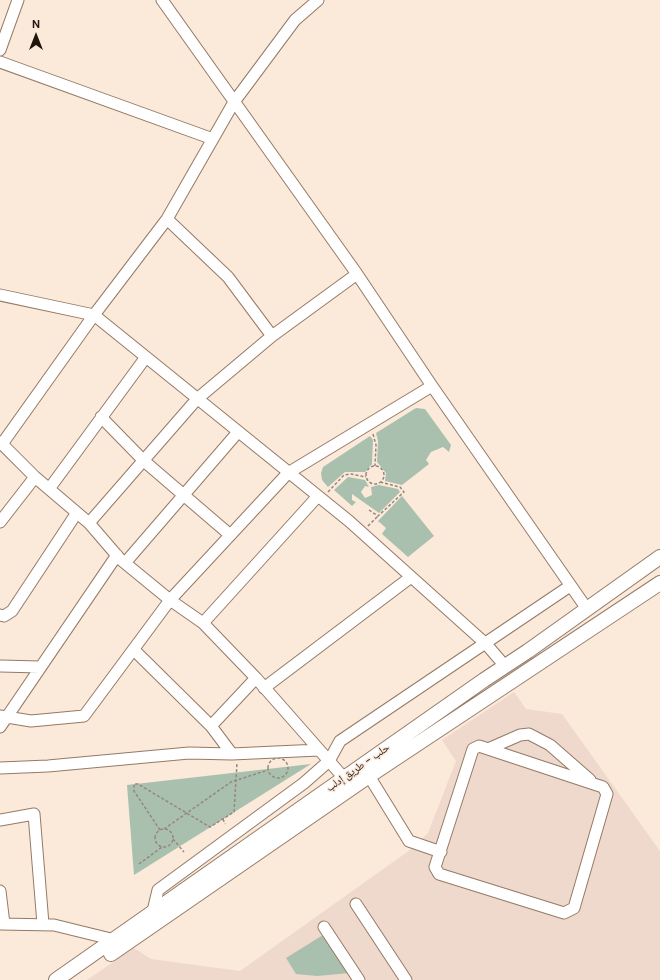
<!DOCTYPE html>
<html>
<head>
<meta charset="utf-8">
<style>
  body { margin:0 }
  #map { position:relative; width:660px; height:980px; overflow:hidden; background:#fbe9da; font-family:"DM Sans",sans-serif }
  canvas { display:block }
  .north { position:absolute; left:16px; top:16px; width:40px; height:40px; -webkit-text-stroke:3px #fbe9da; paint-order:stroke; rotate:0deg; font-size:11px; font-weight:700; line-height:16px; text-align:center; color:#20160e }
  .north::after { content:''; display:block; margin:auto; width:14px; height:18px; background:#20160e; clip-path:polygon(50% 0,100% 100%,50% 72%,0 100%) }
</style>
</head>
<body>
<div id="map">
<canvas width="660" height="980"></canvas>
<div class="north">N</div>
</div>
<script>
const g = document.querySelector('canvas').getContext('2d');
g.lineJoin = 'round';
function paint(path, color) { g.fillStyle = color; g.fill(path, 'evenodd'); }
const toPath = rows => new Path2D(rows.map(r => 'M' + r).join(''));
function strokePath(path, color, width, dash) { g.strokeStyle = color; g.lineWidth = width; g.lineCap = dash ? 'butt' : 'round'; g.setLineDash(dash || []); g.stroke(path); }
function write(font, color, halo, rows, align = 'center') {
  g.font = font + ' "DM Sans","Noto Naskh Arabic",sans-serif'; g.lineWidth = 3; g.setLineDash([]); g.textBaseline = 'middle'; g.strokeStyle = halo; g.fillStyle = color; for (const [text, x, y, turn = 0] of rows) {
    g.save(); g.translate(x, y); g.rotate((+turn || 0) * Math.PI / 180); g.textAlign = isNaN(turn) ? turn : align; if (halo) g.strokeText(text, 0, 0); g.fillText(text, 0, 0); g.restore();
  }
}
const industrial = toPath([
  [514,692,526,709,562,714,660,851,660,980,87,980,134,948,151,959,240,971,410,850,428,833,456,761,442,740]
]);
const green = toPath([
  [416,408,425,409,451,445,449,452,443,447,431,452,426,460,429,464,402,485,385,481,386,473,377,462,378,441,376,433],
  [370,436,373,440,372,464,365,472,345,472,328,487,322,480,321,473,323,467],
  [348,477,365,480,369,487,365,486,361,492,365,498,372,495,371,487,379,485,398,489,400,492,379,513,352,494,352,500,356,502,352,506,334,490],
  [402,496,434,536,408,557,382,534,386,528,378,521],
  [311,764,134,875,127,785],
  [323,935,350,973,317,976,296,974,286,958]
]);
const path = toPath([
  [373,434,376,445,375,466],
  '366 475a9 9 0 1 1 18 0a9 9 0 1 1-18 0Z',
  [328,492,344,475,351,474,366,477],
  [369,510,378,516,404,492,400,487,380,482],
  [368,526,378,516],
  '268 768a10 10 0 1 1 20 0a10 10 0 1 1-20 0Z',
  [223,819,225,824],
  '155 838a9 9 0 1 1 18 0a9 9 0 1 1-18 0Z',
  [164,829,231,782,268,770],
  [160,830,134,791,134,784,138,784,210,827,234,812,237,763],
  [173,839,184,852],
  [139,864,162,847]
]);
const minor = toPath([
  [162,0,357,274,432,386,587,609],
  [0,50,18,0],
  [0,62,213,139],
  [0,295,94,315,349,521,486,644,505,666],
  [272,336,357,274],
  [101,417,144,461,229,534],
  [0,442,35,477,89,523,120,559,170,600,203,623,256,678,344,778],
  [2,444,94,315,167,219,234,102,295,20,318,0],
  [49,489,146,357],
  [0,522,35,477],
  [89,523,197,399,272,336,228,277,167,219],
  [125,563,238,432],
  [0,615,4,616,12,611,76,514],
  [203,623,318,496],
  [134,650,211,726,232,754],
  [0,666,40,667],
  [264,688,411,577],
  [0,716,31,721,84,716,170,600,288,473,432,386],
  [211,726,256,678],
  [0,727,117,555],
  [479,746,603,787,607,794,574,908,564,913,439,874,435,867,473,749,479,746],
  [488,749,520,735,529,734,550,745,590,780],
  [0,768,48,766,189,753,232,754,319,750],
  [369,776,409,841,441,852],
  [0,820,34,814,43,924],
  [0,891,4,924],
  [356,904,406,980],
  [153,911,158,890,304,783,329,761,340,741,570,586],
  [0,924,54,925,115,940],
  [324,927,359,980]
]);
const major = toPath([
  [111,954,369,776,660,583],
  [56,980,484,680,528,651,660,557]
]);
const streetNames = [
  ["حلب - طريق إدلب",358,768,-35]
];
paint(industrial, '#efd9cc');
paint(green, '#a9c0ae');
strokePath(minor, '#957a65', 13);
strokePath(major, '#957a65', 16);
strokePath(path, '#96877c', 1.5, [3, 2]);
strokePath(minor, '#fff', 11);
strokePath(major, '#fff', 14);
write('11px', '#20160e', '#fbe9da', streetNames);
</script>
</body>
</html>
